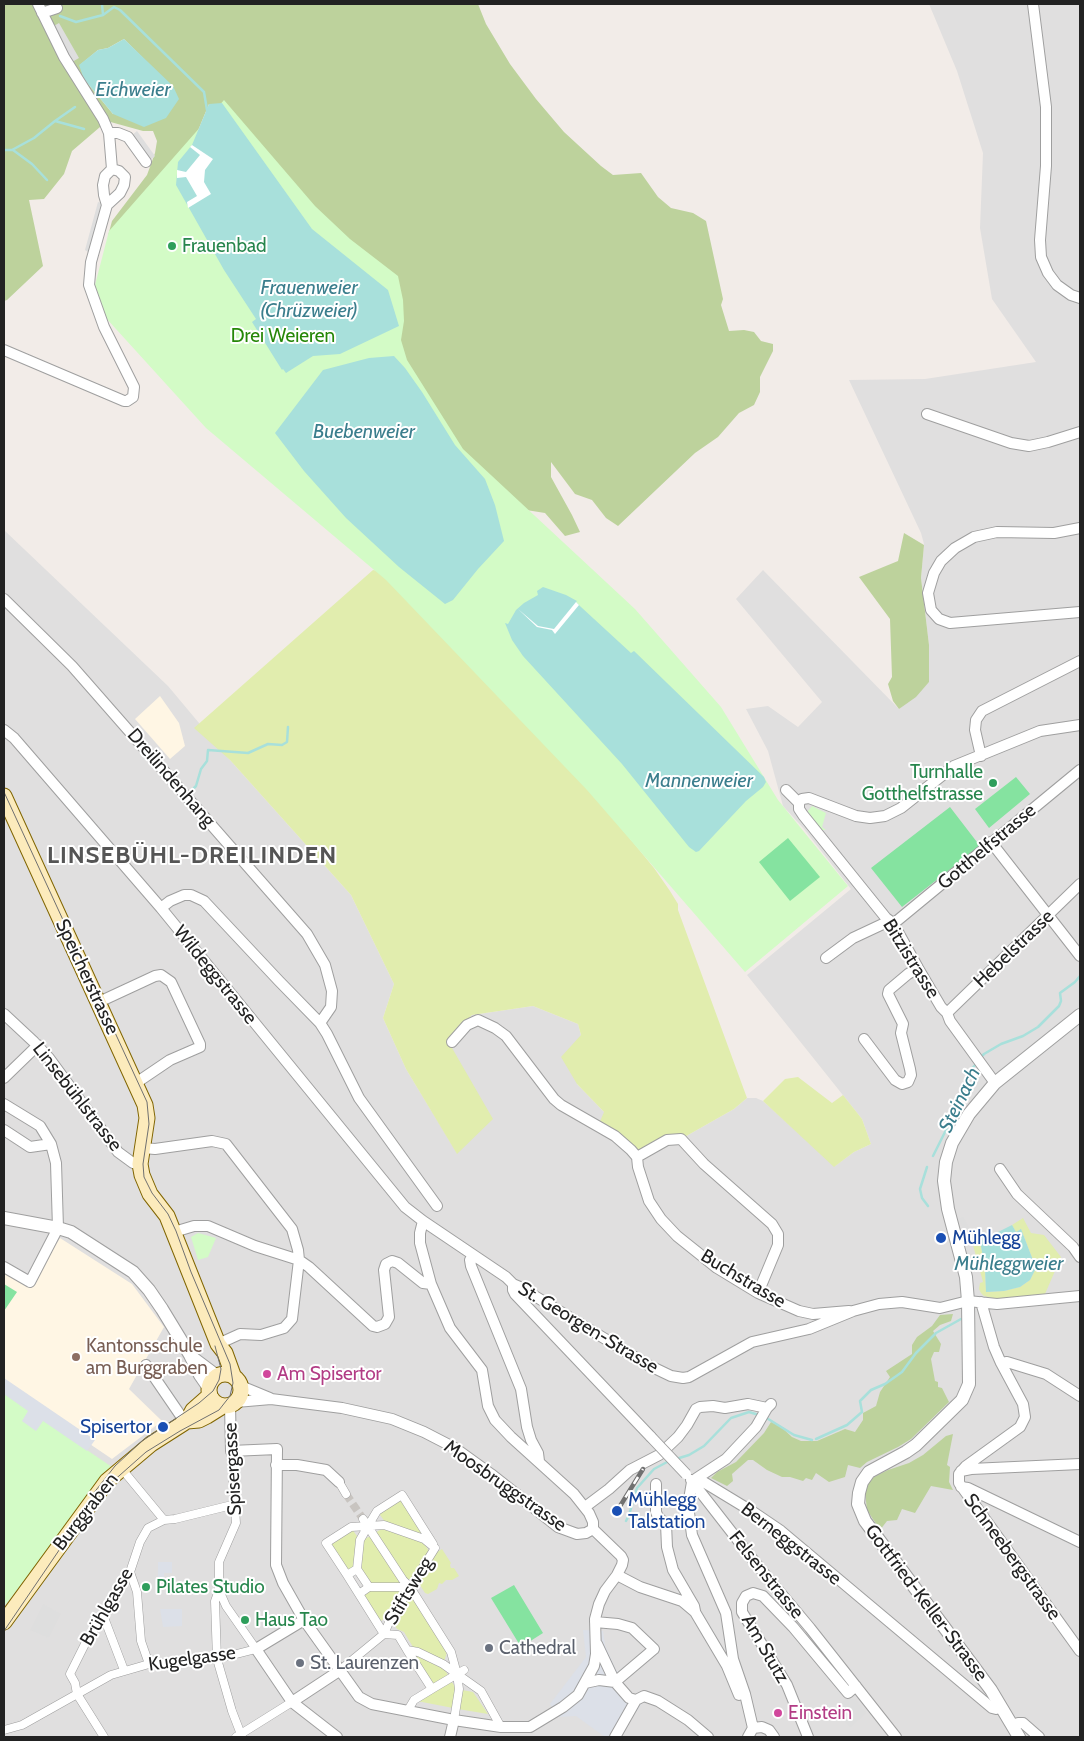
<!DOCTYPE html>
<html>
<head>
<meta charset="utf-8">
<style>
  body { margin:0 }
  #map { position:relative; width:1084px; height:1741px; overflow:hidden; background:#f2ece8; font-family:Cabin,sans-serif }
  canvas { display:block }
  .frame { position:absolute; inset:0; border:5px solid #222; pointer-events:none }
</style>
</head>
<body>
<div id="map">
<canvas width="1084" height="1741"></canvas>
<div class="frame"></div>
</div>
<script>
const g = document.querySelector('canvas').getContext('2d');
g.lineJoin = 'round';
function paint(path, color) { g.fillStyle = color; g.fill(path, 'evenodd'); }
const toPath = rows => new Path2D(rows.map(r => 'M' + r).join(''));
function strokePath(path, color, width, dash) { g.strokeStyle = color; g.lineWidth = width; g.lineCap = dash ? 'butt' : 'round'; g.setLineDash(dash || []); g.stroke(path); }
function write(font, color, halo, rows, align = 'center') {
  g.font = font + ' Cabin,sans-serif'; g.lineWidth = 4; g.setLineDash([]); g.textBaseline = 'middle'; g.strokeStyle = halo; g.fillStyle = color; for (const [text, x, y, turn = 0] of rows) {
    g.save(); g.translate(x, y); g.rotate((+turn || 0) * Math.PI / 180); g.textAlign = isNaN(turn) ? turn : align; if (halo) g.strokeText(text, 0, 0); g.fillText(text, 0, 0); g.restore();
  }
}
const residential = toPath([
  [929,4,1080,4,1080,1737,4,1737,4,530,168,686,230,760,351,895,394,984,383,1018,406,1069,457,1153,448,1040,472,1015,533,1006,578,1024,581,1035,577,1084,604,1112,681,1139,734,1109,747,1098,756,1098,763,1101,835,1166,854,1152,871,1144,862,1119,747,975,851,889,804,829,783,806,768,751,746,709,768,706,798,727,822,702,736,599,763,570,899,709,929,682,929,645,921,578,924,544,921,533,849,380,925,379,1036,362,992,299,980,228,983,153,957,71]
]);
const education = toPath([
  [160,696,179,723,185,746,170,759,135,719],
  [60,1238,132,1284,164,1327,129,1389,162,1421,112,1459,4,1386,4,1270,31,1285]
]);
const grass = toPath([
  [373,570,378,571,562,755,654,868,670,891,678,904,678,910,747,1098,734,1109,681,1139,641,1154,598,1126,604,1112,577,1084,561,1057,581,1035,578,1024,533,1006,472,1015,448,1041,493,1119,457,1154,406,1069,383,1018,394,984,351,895,230,760,194,728],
  [798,1077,832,1103,843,1095,862,1119,871,1144,854,1152,834,1167,763,1101,785,1079],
  [1023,1218,1031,1233,1044,1235,1061,1257,1045,1294,997,1299,984,1296,981,1293,979,1289,980,1283,983,1282,973,1245,980,1241,985,1268,986,1292,1004,1291,1020,1287,1030,1280,1036,1268,1021,1229,1016,1232,1012,1225],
  [401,1497,426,1537,385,1522,378,1512],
  [383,1528,423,1542,429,1551,411,1579,405,1580,375,1533],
  [352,1529,359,1539,354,1567,348,1571,330,1543],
  [372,1535,401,1581,399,1584,371,1585,359,1566,363,1540],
  [442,1549,451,1563,450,1565,451,1568,454,1568,459,1576,452,1580,446,1580,442,1584,439,1583,437,1589,428,1594,425,1593,418,1582,434,1554],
  [402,1589,403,1592,389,1615,381,1621,362,1594,369,1590],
  [409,1595,411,1595,447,1652,444,1662,413,1647,404,1632,397,1629,393,1622,393,1619],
  [415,1655,443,1667,448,1675,433,1685,414,1656],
  [451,1681,457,1689,453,1708,417,1701],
  [462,1690,473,1692,488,1714,458,1709]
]);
const forest = toPath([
  [4,4,478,4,486,24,510,64,536,99,564,132,601,166,613,175,641,173,658,197,671,208,693,213,706,221,723,299,721,305,729,331,744,330,754,332,761,341,773,344,773,351,760,377,760,392,754,405,739,413,718,437,695,453,618,526,606,518,592,500,575,494,551,462,551,477,572,515,580,532,565,536,545,513,495,505,455,445,209,104,192,145,108,236,112,221,147,175,155,153,157,141,153,131,143,131,107,121,72,151,64,174,44,199,29,200,43,266,7,300,4,301],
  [124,39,143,58,113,114,84,79,80,65,98,50,108,48],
  [904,533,924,545,921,578,929,645,929,682,916,697,899,709,893,701,888,684,892,677,890,619,859,577,898,561],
  [953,1314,951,1321,940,1325,933,1331,941,1344,939,1352,934,1352,931,1359,935,1381,938,1382,938,1387,942,1388,949,1402,911,1439,898,1447,867,1462,860,1468,848,1465,845,1477,829,1482,816,1473,812,1480,806,1478,803,1481,790,1477,782,1477,767,1470,753,1460,748,1460,732,1474,733,1481,727,1486,711,1478,717,1472,736,1462,764,1433,771,1422,780,1426,792,1437,801,1441,817,1441,845,1429,855,1432,863,1420,863,1413,876,1406,880,1392,890,1377,886,1371,912,1354,912,1345,917,1337,932,1326,940,1315],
  [953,1434,947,1465,950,1467,949,1482,953,1490,931,1486,915,1513,902,1509,897,1520,887,1521,880,1530,867,1510,865,1492,867,1485,874,1477,888,1470,909,1463,923,1455,946,1436]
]);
const park = toPath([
  [224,100,315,206,350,239,398,276,403,300,404,321,401,340,407,360,463,449,635,609,721,707,778,800,848,886,745,972,587,790,386,580,206,428,106,318,95,285,109,231],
  [812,806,826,813,822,827,826,830,821,830,807,812],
  [198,1233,216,1238,208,1257,198,1260,191,1237],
  [4,1394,112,1467,6,1604,4,1603]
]);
const pitch = toPath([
  [1016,777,1030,794,989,828,975,809],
  [950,807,980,846,902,907,871,868],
  [788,838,820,877,790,901,759,862],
  [4,1284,17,1292,4,1311],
  [514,1585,543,1633,521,1647,491,1598]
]);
const parking = toPath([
  [59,23,79,58,72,62,52,27],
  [137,131,155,156,150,161,131,136],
  [98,202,102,203,102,210,91,254,85,250],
  [963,1217,975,1239,969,1242,959,1219],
  [43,1604,61,1614,49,1638,30,1630],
  [847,1698,855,1699,866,1713,850,1727,835,1709]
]);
const plaza = toPath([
  [4,1378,95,1440,87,1451,43,1421,36,1431,22,1421,28,1411,4,1394],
  [158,1562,172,1562,172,1573,164,1573,164,1577,158,1577],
  [160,1609,182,1609,182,1626,163,1627],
  [583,1630,603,1631,605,1645,616,1670,624,1677,619,1683,641,1705,618,1737,605,1737,576,1716,559,1717,550,1704,586,1657]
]);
const water = toPath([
  [124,39,173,86,179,99,166,118,144,127,113,114,84,79,79,65,98,50,108,48],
  [222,103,312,229,388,290,399,326,340,354,313,356,286,373,283,369,282,370,252,322,256,319,224,270,176,185,178,162,192,145,209,104],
  [394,356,405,368,422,392,455,445,485,479,495,505,504,541,478,569,453,600,445,604,399,567,346,518,304,471,275,433,323,370,369,358],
  [543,587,566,595,577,601,576,602,581,607,631,653,634,651,764,777,766,782,763,787,746,801,699,851,696,852,689,847,622,764,523,656,512,640,505,623,508,624,516,610,524,603,538,595,537,591],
  [1012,1225,1016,1232,1021,1229,1036,1268,1030,1280,1020,1287,1004,1291,986,1292,985,1268,980,1241]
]);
const pier = toPath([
  [192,145,213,159,205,170,204,182,211,194,188,208,187,202,197,196,186,177,177,178,177,170,186,172,200,155,190,147],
  [576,602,579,605,555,634,552,630,537,627,518,609,538,626,554,629]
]);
const stream = toPath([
  [102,4,103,15],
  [60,16,76,22,103,15,114,7,120,10,204,92,207,110],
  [55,121,84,129],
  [4,150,12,150,34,138,55,121,75,107],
  [13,150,32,164,47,180],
  [192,790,196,786,201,769,207,761,208,750,248,753,268,744,282,745,287,742,288,727],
  [981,1057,984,1054,1001,1044,1023,1036,1038,1027,1059,1006,1061,1001,1060,993,1075,982,1080,976],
  [933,1156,959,1104,970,1071,976,1064],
  [927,1167,920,1189,922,1198,928,1206],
  [765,1417,794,1435,812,1440],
  [816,1439,847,1425,862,1412,860,1401,871,1390,885,1384,902,1372,916,1353,936,1333,961,1319],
  [676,1459,689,1455,704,1446,731,1418,749,1412,759,1415],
  [626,1521,629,1515,637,1488,654,1469,669,1461]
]);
const pedestrianTunnel = toPath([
  [346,1494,363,1519]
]);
const pedestrian = toPath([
  [231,1451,236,1523,219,1562,219,1590,215,1601,217,1659,232,1711,242,1737],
  [126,1474,164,1520],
  [339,1482,346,1494],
  [363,1519,403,1580,410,1587,451,1652,457,1674,481,1691,501,1727],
  [357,1569,369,1587],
  [130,1572,137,1592,141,1641,149,1664],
  [347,1575,326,1543,351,1527,368,1526,377,1511,402,1495,433,1544],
  [359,1594,369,1587,410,1587],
  [103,1615,124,1670],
  [384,1634,347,1575,357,1569,360,1540,368,1526,384,1525,424,1539,435,1548],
  [384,1634,398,1635,407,1650,418,1652,443,1664,457,1674],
  [407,1650,432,1689,414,1700,408,1710],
  [339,1671,384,1634,390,1620,435,1548],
  [432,1689,464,1670],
  [454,1720,459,1689,457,1674],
  [4,1730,22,1725,111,1675,149,1664,217,1659,256,1649,226,1606,219,1590],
  [104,1737,77,1694,75,1683,70,1674,87,1640,130,1572,140,1542,148,1528,164,1520,175,1519,236,1504],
  [236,1737,292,1702]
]);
const minor = toPath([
  [38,4,64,57,103,119,109,133,112,169],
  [1033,4,1046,107,1046,166,1040,240,1041,257,1048,273,1057,285,1071,295,1080,298],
  [42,13,57,8],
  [109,133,118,133,128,137,146,162],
  [107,205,104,195,103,185,105,176,112,169],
  [4,350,124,401,127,401,133,397,134,387,104,327,89,285,91,262,107,205,120,193,124,185,125,177,119,171,112,169],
  [927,414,1011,443,1029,446,1048,442,1080,432],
  [1080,528,1054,533,997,532,974,537,955,548,941,561,934,573,928,593,931,610,939,619,950,623,1080,612],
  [4,599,72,666,307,934,325,965,332,991,331,1007,320,1023],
  [4,730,14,738,161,908,405,1207,423,1221,506,1277,513,1284,520,1287,648,1365,671,1376,683,1378,689,1377,752,1342,809,1329,853,1311,879,1304,902,1302,940,1308,968,1301,997,1304,1080,1296],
  [981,756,975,730,976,720,982,711,1080,661],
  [786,790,799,803,799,809,803,815,886,918,893,923,918,968,941,1007,947,1013,950,1021,995,1083],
  [799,803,802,799,809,798,856,816,870,818,885,816,901,808,954,766,1040,731,1080,725],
  [991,842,1080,956],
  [161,908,170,901,184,895,191,895,204,901,279,981,320,1023,327,1034,359,1098,437,1206],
  [826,958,853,938,885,923,893,923,898,920,1080,770],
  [99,1002,155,976,161,975,171,982,200,1044,200,1047,170,1060,136,1083],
  [947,1013,1080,884],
  [4,1014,34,1042,49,1058,118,1152,133,1163,140,1164],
  [864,1039,895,1080,902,1084,908,1082,911,1075,910,1069,901,1033,903,1024,888,994,889,990,908,974,918,968],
  [452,1042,467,1025,478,1020,495,1028,506,1036,554,1099,561,1105,615,1136,631,1150,637,1157,638,1167,649,1201,661,1219,677,1236,717,1268,758,1293,799,1311,813,1314,849,1311],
  [4,1078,38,1045],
  [4,1104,40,1126,51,1144,56,1163,58,1228,30,1282,4,1267],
  [4,1130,30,1147,51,1144],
  [143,1148,155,1149,212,1141,226,1144,292,1229,298,1250,299,1260,292,1319,284,1328,261,1335,240,1334,218,1344],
  [637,1157,667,1140,681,1139,704,1164,772,1224,778,1234,778,1245,758,1293],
  [1000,1169,1017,1194,1073,1247,1080,1257],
  [174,1232,194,1226,208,1226,255,1246,299,1260,309,1267,373,1326,377,1327,385,1324,389,1317,384,1270,386,1264,392,1261,398,1263,423,1283,431,1284],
  [473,1255,470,1260,471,1266,521,1389,527,1427,531,1440,538,1453,539,1461],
  [513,1284,513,1290,515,1294,651,1437],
  [981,1302,994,1347,1001,1363,1023,1404,1025,1417,1020,1427,966,1466,959,1474,959,1483,1080,1651],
  [1001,1363,1007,1362,1046,1374,1080,1396],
  [146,1365,185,1422],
  [241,1386,270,1398],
  [236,1402,271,1399,342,1408,392,1419,424,1432,455,1448,491,1474,558,1527,577,1534,586,1533,593,1529],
  [230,1405,231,1451,277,1449,276,1565,283,1583,304,1620,359,1697,372,1704,454,1720,501,1727,530,1727,563,1707,578,1695,594,1666,596,1654,595,1619,599,1604,605,1591,617,1575,622,1565,623,1560,621,1556,593,1529,593,1522,589,1513,574,1494,511,1437,495,1420,488,1406,482,1370,450,1328,431,1284,420,1243,420,1233,423,1221],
  [276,1465,297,1465,326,1470,339,1482],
  [961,1471,971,1469,1080,1464],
  [697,1478,726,1459,756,1427,767,1408],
  [691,1480,758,1566,810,1628,896,1737],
  [656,1484,656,1512,658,1517,666,1524,667,1547,673,1570,694,1606,695,1611],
  [961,1487,968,1488,1080,1542],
  [585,1507,609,1489,630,1470,659,1455,678,1437,687,1425,696,1409,700,1407,713,1406,725,1408,748,1404,767,1408,771,1404],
  [617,1575,640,1587,682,1601,695,1612,727,1666,739,1695],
  [304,1620,256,1649,292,1702,337,1737],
  [595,1622,618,1624,632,1628,654,1649,615,1682],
  [597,1644,615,1682,629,1698,636,1700],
  [585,1683,599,1680,615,1682],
  [292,1702,339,1671],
  [1012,1726,1018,1723,1023,1723,1039,1737],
  [753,1728,762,1727,769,1730,774,1737],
  [450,1737,454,1720],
  [615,1737,636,1700,644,1696,658,1701,688,1720,708,1737],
  [748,1737,753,1728,745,1694,733,1659,726,1613,692,1535,688,1505,692,1482,697,1478,753,1512,781,1531,992,1708,996,1709,1001,1706],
  [808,1737,787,1685,742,1612,742,1603,746,1596,753,1593,763,1596,793,1627,848,1693,856,1686]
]);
const tertiary = toPath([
  [4,1218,58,1228,71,1232,133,1272,149,1290,162,1309,190,1355,200,1375,209,1388],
  [193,1358,217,1376],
  [1019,1737,991,1690,865,1521,858,1504,859,1493,862,1482,869,1472,906,1452,916,1445,962,1400,969,1384,968,1301,966,1277,948,1209,944,1181,946,1162,952,1143,969,1114,995,1083,1080,1015]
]);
const secondary = toPath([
  [4,796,145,1105,147,1118,140,1164,142,1175,150,1194,167,1216,218,1344,225,1353,233,1375],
  '209 1390a16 16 0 1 1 32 0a16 16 0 1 1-32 0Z',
  [187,1421,193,1410,210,1395],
  [4,1622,107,1481,151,1444,187,1421,199,1420,207,1416,223,1406]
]);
const tram = toPath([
  [4,792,147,1102,149,1124,143,1164,144,1177,152,1193,168,1214,176,1231,191,1272,230,1364,233,1383,230,1396,219,1410,180,1431,146,1452,111,1483,89,1508,66,1540,4,1631],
  [93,1494,115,1466,142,1441,199,1403,213,1391,219,1380,221,1369,215,1346]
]);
const rail = toPath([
  [617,1511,643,1469]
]);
const minorBridge = toPath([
  [651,1437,686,1474]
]);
const markers = [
  [172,246,5,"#2e9e5b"],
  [993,783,5,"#2e9e5b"],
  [941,1238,6,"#1a4fb4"],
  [76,1357,5,"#8d6e63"],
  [267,1374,5,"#d1479c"],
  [163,1427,6,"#1a4fb4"],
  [617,1511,6,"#1a4fb4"],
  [146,1587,5,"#2e9e5b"],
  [245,1620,5,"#2e9e5b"],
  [489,1648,5,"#6b7280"],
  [300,1663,5,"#6b7280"],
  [778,1713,5,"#d1479c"]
];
const leisureNames = [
  ["Frauenbad",182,246],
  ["Turnhalle",983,772,"right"],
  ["Gotthelfstrasse",983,794,"right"],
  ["Pilates Studio",156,1587],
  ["Haus Tao",255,1620]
];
const parkNames = [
  ["Drei Weieren",283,336]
];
const streetNames = [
  ["Dreilindenhang",171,778,49],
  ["Gotthelfstrasse",987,847,-40],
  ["Hebelstrasse",1014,949,-44],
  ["Bitzistrasse",911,959,58],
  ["Wildeggstrasse",215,975,51],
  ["Speicherstrasse",87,977,65],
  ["Linsebühlstrasse",77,1097,52],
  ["Buchstrasse",743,1279,31],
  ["St. Georgen-Strasse",588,1328,31],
  ["Spisergasse",233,1469,-93],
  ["Moosbruggstrasse",505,1486,35],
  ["Burggraben",86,1512,-52],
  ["Berneggstrasse",791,1544,38],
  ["Schneebergstrasse",1012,1557,54],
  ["Felsenstrasse",766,1575,51],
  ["Stiftsweg",409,1591,-59],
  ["Gottfried-Keller-Strasse",926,1603,53],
  ["Brühlgasse",107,1607,-60],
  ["Am Stutz",765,1649,60],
  ["Kugelgasse",192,1659,-8]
];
const transitNames = [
  ["Mühlegg",952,1238],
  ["Spisertor",152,1427,"right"],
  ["Mühlegg",628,1500],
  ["Talstation",628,1522]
];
const educationNames = [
  ["Kantonsschule",86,1346],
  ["am Burggraben",86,1368]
];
const hotelNames = [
  ["Am Spisertor",277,1374],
  ["Einstein",788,1713]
];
const worshipNames = [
  ["Cathedral",499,1648],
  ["St. Laurenzen",310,1663]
];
const waterNames = [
  ["Eichweier",133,90],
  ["Frauenweier",309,288],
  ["(Chrüzweier)",309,311],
  ["Buebenweier",364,432],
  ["Mannenweier",699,781],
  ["Steinach",960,1100,-64],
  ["Mühleggweier",1009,1264]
];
const districtNames = [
  ["LINSEBÜHL-DREILINDEN",192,856]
];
paint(residential, '#e0dfdf');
paint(education, '#fff6e4');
paint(grass, '#e1edae');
paint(forest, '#bdd29c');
paint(park, '#d3fbc6');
paint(pitch, '#85e3a0');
paint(parking, '#dedede');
paint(plaza, '#dce0e8');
paint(water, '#a8e0db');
paint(pier, '#fff');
strokePath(stream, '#a8e0db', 2.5);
strokePath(pedestrianTunnel, '#c8c4c0', 8, [8, 4]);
strokePath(pedestrian, '#9f9f9f', 9);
strokePath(minor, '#9f9f9f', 12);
strokePath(tertiary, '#9f9f9f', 14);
strokePath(secondary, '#806501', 17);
strokePath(pedestrian, '#fff', 8);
strokePath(minor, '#fff', 10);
strokePath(tertiary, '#fff', 12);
strokePath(secondary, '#fcebbc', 15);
strokePath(tram, '#707070', 1);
strokePath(rail, '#707070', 4.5);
strokePath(rail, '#fff', 2.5, [8]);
strokePath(minorBridge, '#9f9f9f', 12, []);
strokePath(minorBridge, '#fff', 10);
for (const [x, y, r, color] of markers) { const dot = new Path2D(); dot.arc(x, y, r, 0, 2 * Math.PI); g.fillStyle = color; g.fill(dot); strokePath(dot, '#fff', 2); }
write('19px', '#27864d', '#fff', leisureNames, 'left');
write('19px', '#268708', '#fff', parkNames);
write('19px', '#222', '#fff', streetNames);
write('19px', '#164399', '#fff', transitNames, 'left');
write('19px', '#785e54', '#fff', educationNames, 'left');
write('19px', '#b23c85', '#fff', hotelNames, 'left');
write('19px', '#5b616d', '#fff', worshipNames, 'left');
write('italic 20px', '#3b7e8d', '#fff', waterNames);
g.letterSpacing = '1px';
write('bold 24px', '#555', '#fff', districtNames);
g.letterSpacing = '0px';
</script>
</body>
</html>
